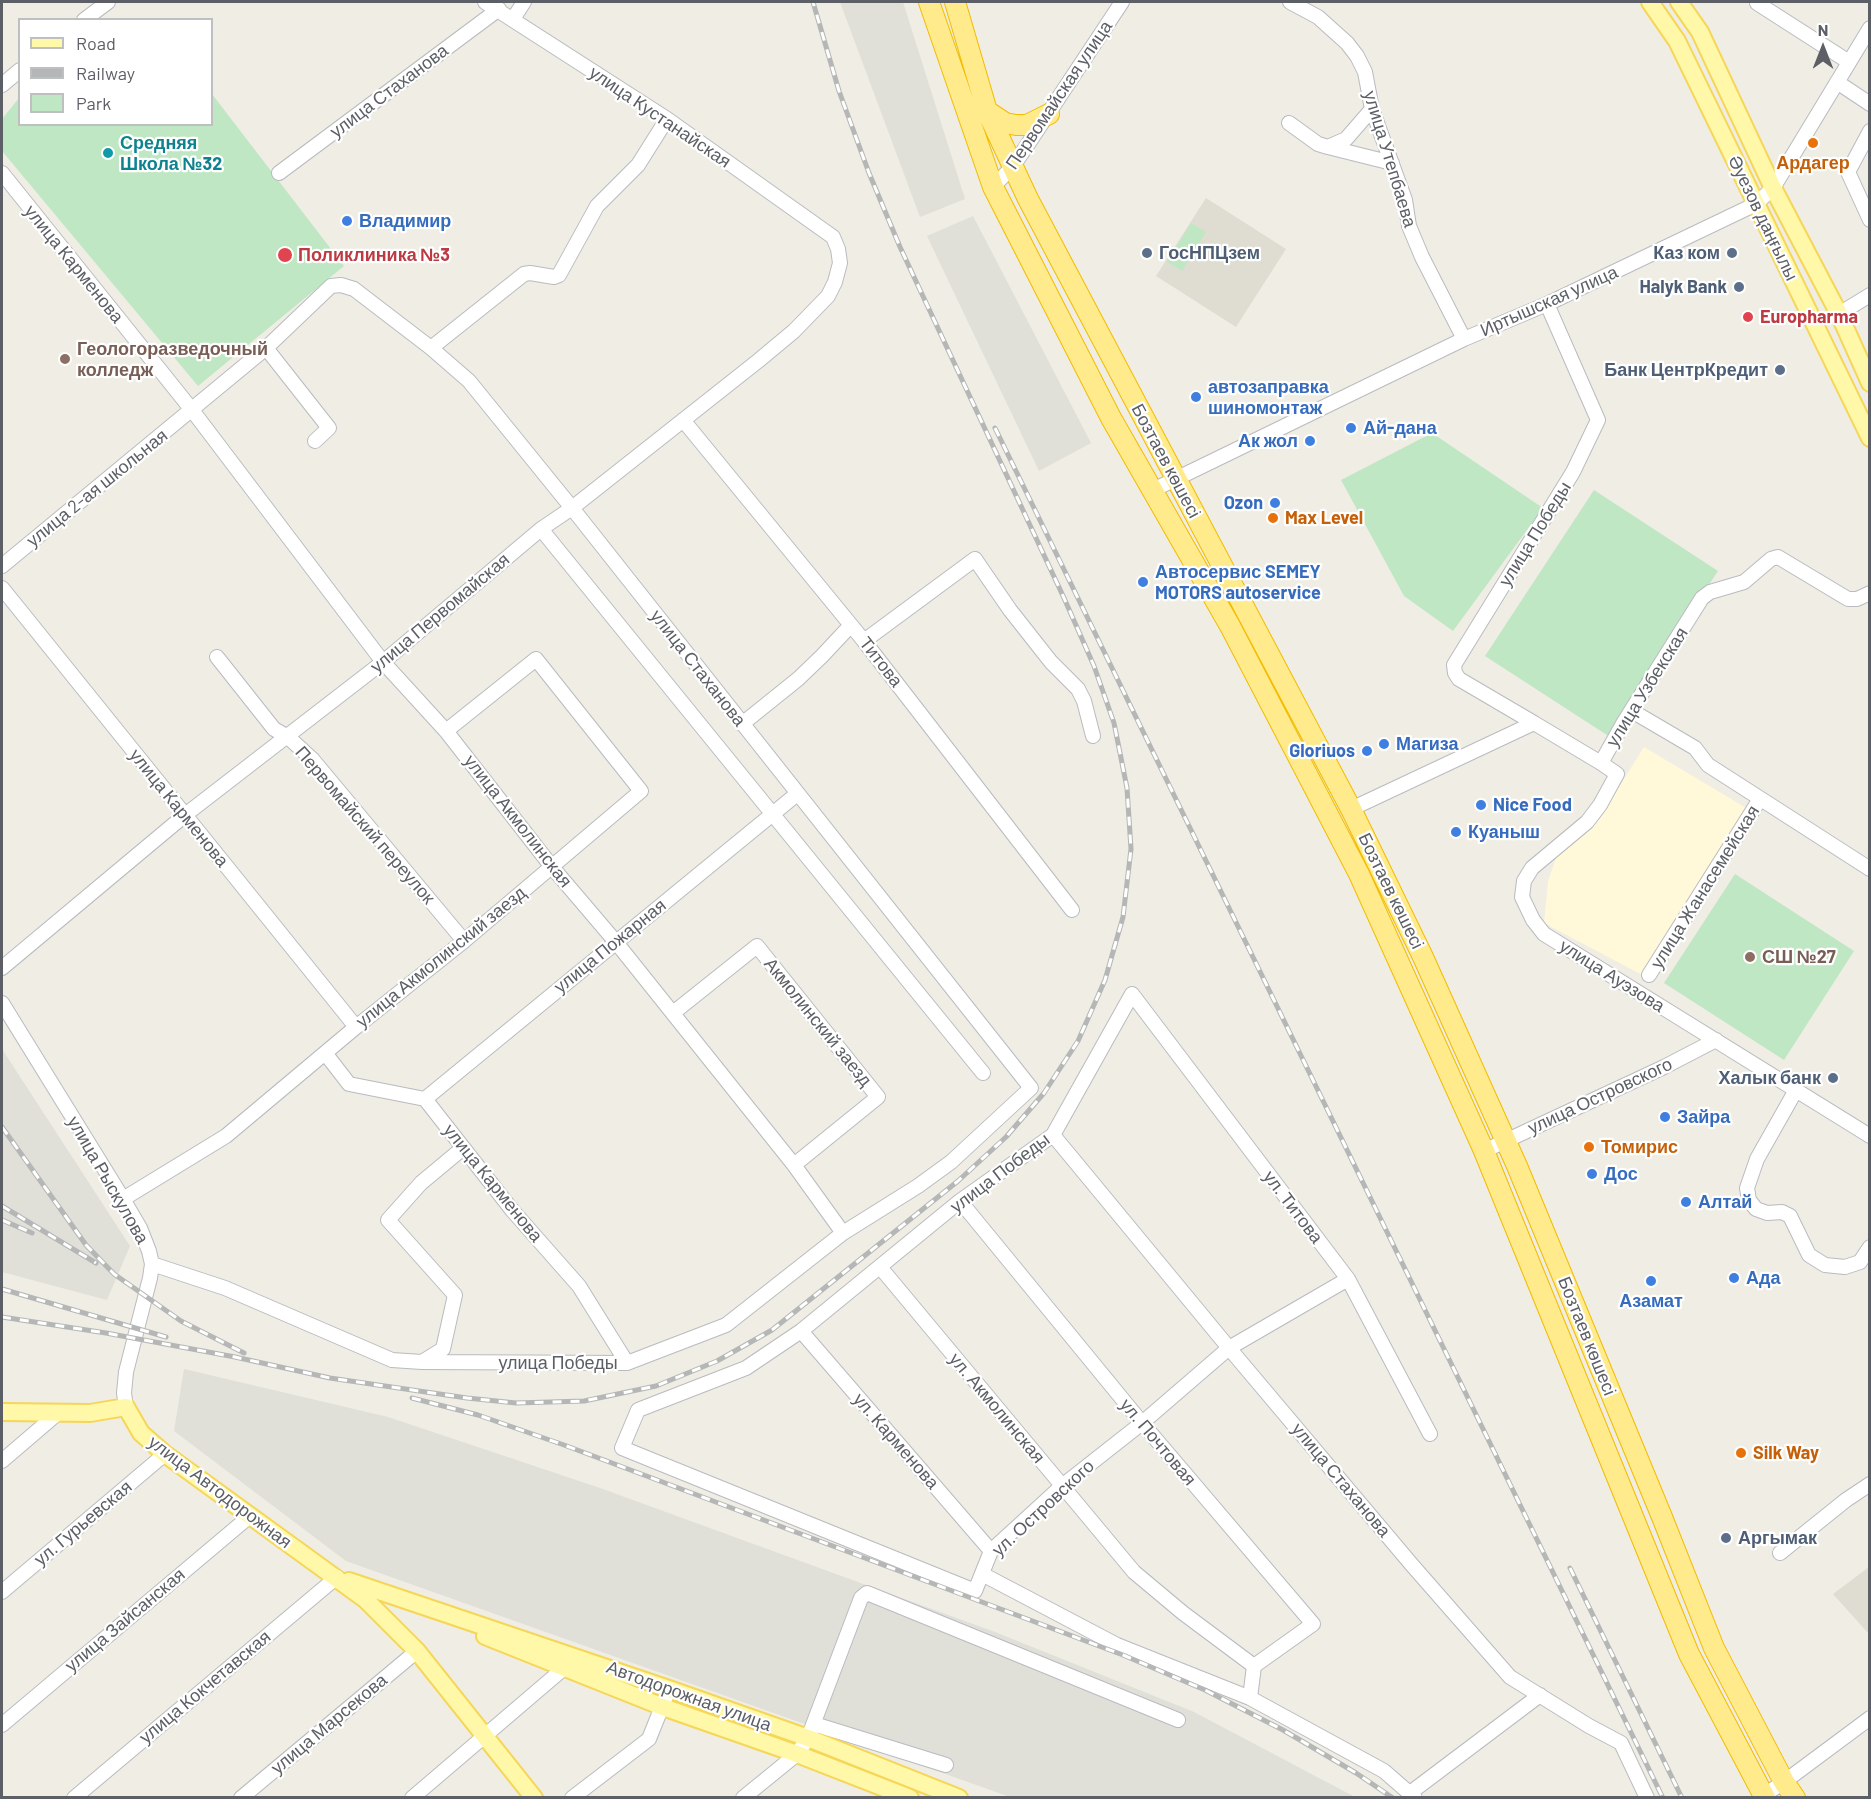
<!DOCTYPE html>
<html>
<head>
<meta charset="utf-8">
<style>
  body { margin:0 }
  #map { position:relative; width:1871px; height:1799px; overflow:hidden; background:#efede4; font-family:Barlow,sans-serif }
  canvas { display:block }
  .frame { position:absolute; inset:0; border:3px solid #5c5f65; pointer-events:none }
  .legend { position:absolute; left:18px; top:18px; width:195px; height:108px; box-sizing:border-box; background:#fff; border:2px solid #bebfc1; margin:0; padding:8px 10px; list-style:none; font-size:18px; color:#5c5f65 }
  .legend li { display:flex; align-items:center; gap:12px; height:30px }
  .legend b { width:30px; border:2px solid #bebfc1 }
  .north { position:absolute; left:1793px; top:18px; width:60px; height:60px; -webkit-text-stroke:4px #fff; paint-order:stroke; rotate:0deg; font-size:16px; font-weight:700; line-height:24px; text-align:center; color:#5c5f65 }
  .north::after { content:''; display:block; margin:auto; width:21px; height:27px; background:#5c5f65; clip-path:polygon(50% 0,100% 100%,50% 72%,0 100%) }
</style>
</head>
<body>
<div id="map">
<canvas width="1871" height="1799"></canvas>
<div class="frame"></div>
<ul class="legend">
<li><b style="height:8px;background:#fff8a9"></b>Road</li>
<li><b style="height:8px;background:#b5b6b6"></b>Railway</li>
<li><b style="height:16px;background:#c0e7c3"></b>Park</li>
</ul>
<div class="north">N</div>
</div>
<script>
const g = document.querySelector('canvas').getContext('2d');
g.lineJoin = 'round';
function paint(path, color) { g.fillStyle = color; g.fill(path, 'evenodd'); }
const toPath = rows => new Path2D(rows.map(r => 'M' + r).join(''));
function strokePath(path, color, width, dash) { g.strokeStyle = color; g.lineWidth = width; g.lineCap = dash ? 'butt' : 'round'; g.setLineDash(dash || []); g.stroke(path); }
function write(font, color, halo, rows, align = 'center') {
  g.font = font + ' Barlow,sans-serif'; g.lineWidth = 4.5; g.setLineDash([]); g.textBaseline = 'middle'; g.strokeStyle = halo; g.fillStyle = color; for (const [text, x, y, turn = 0] of rows) {
    g.save(); g.translate(x, y); g.rotate((+turn || 0) * Math.PI / 180); g.textAlign = isNaN(turn) ? turn : align; if (halo) g.strokeText(text, 0, 0); g.fillText(text, 0, 0); g.restore();
  }
}
const commercial = toPath([
  [1644,747,1748,809,1646,977,1544,923,1548,881,1556,858,1599,819]
]);
const industrial = toPath([
  [840,2,903,2,965,199,920,217],
  [973,216,1091,443,1039,471,927,236],
  [2,1049,130,1246,107,1300,2,1272],
  [184,1369,388,1417,600,1488,995,1632,1194,1712,1355,1797,1010,1797,346,1561,174,1431]
]);
const education = toPath([
  [1206,198,1286,249,1236,327,1156,276],
  [1869,1567,1869,1634,1833,1594]
]);
const green = toPath([
  [212,94,344,266,198,386,2,151,2,119,19,98,20,124,212,124],
  [1191,223,1206,232,1182,271,1167,262],
  [1432,433,1543,508,1453,631,1404,596,1341,480],
  [1594,490,1718,571,1610,737,1485,656],
  [1735,874,1854,951,1784,1060,1664,983]
]);
const minor = toPath([
  [1290,2,1318,17,1347,43,1357,56,1365,72,1372,109,1405,200,1409,226,1422,257,1464,339],
  [1757,3,1849,62],
  [513,19,524,2],
  [84,20,108,2],
  [1837,82,1870,104],
  [2,85,20,70],
  [1289,123,1318,144,1328,147,1346,139,1372,109],
  [1870,131,1848,172,1870,220],
  [1328,147,1392,163],
  [2,173,192,410,383,662,446,731,552,867,615,941,794,1165,843,1233],
  [279,173,499,9],
  [993,187,1013,166,1028,144,1122,2],
  [1839,314,1870,295],
  [266,348,329,428,315,441],
  [431,348,524,274,530,273,554,277,559,275,597,206,638,165,667,119],
  [683,420,864,641,1072,910],
  [1153,490,1464,339,1547,304,1756,204,1773,188,1870,28],
  [541,529,983,1073],
  [2,566,266,348,331,286,341,285,354,289,431,348,469,381,572,508,1031,1088,951,1162,918,1186,843,1233,726,1325,627,1363,422,1362,392,1360,225,1288,152,1264],
  [2,588,356,1027],
  [864,641,975,559,1010,610,1051,662,1078,689,1084,701,1093,736],
  [217,657,274,729,288,737,313,760,464,941],
  [1632,711,1695,748,1708,765,1870,869],
  [1534,723,1459,679,1455,673,1454,665,1573,472,1598,420,1547,304],
  [742,724,798,679,822,656,851,625],
  [1601,763,1617,774,1600,805,1587,822,1532,868,1524,881,1522,897,1533,920,1544,934,1870,1136],
  [1351,809,1534,723,1601,763,1624,722,1702,598,1710,592,1744,582,1771,559,1778,557,1848,599,1857,599,1870,593],
  [2,968,185,815,383,662,541,529,572,508,758,361,794,331,828,296,835,282,840,263,838,249,833,237,667,119,485,2],
  [1649,975,1760,799],
  [2,1003,123,1199,140,1228,149,1251,152,1264,150,1278,126,1372,124,1393,126,1407],
  [673,1013,757,946,878,1097,794,1165],
  [325,1053,349,1084,425,1099,512,1210,579,1286,627,1363],
  [1796,1090,1757,1159,1747,1188,1749,1200,1756,1209,1767,1213,1782,1212,1790,1216,1809,1255,1825,1265,1845,1267,1860,1262,1870,1247],
  [425,1099,797,794],
  [1053,1135,1229,1348,1412,1565,1510,1677,1589,1726,1621,1743,1647,1798],
  [1484,1151,1664,1067,1716,1040],
  [123,1199,226,1136,356,1027,464,941,641,791,536,659,446,731],
  [960,1201,1142,1423,1313,1624,1254,1666],
  [880,1267,1134,1572,1183,1613,1254,1666,1250,1698],
  [1348,1279,1229,1348,1142,1423,1062,1486,991,1551,975,1591,622,1448,638,1410,746,1368,801,1331,960,1201,1053,1135,1132,994,1348,1279,1430,1434],
  [801,1331,991,1551],
  [422,1362,443,1349,455,1295,388,1220,421,1183,463,1148],
  [2,1461,58,1413],
  [1780,1553,1846,1500,1870,1484],
  [982,1574,1117,1645,1250,1698,1384,1771,1415,1798],
  [2,1592,165,1454],
  [814,1724,946,1765],
  [2,1725,250,1516],
  [1410,1793,1540,1695],
  [1764,1795,1784,1782,1870,1718],
  [74,1798,337,1577],
  [241,1798,417,1651],
  [412,1798,563,1669],
  [572,1798,649,1739,669,1689],
  [743,1798,797,1754,808,1738,861,1598,867,1593,1178,1720]
]);
const major = toPath([
  [1650,2,1677,41,1870,438],
  [1679,2,1700,32,1773,188,1839,314,1870,383],
  [2,1412,90,1413,126,1407,141,1433,165,1454,366,1600,417,1651,534,1798],
  [349,1581,669,1689,808,1738,959,1798],
  [485,1636,663,1707,797,1754,910,1798]
]);
const highway = toPath([
  [929,2,993,187,1111,418,1230,626,1359,874,1484,1151,1689,1654,1765,1798],
  [955,2,987,111,1028,199,1351,809,1423,957,1517,1166,1662,1517,1714,1648,1784,1782,1795,1798],
  [987,111,1005,123,1016,125,1027,125,1049,114]
]);
const rail = toPath([
  [995,428,1663,1798],
  [2,1127,86,1245,114,1274,181,1321,244,1353],
  [2,1206,96,1263],
  [2,1220,32,1233],
  [2,1289,166,1337],
  [2,1317,106,1333,235,1357,330,1378,467,1398,516,1403,584,1401,656,1386,717,1361,772,1330,958,1181,1006,1137,1044,1093,1078,1041,1105,980,1123,917,1131,849,1127,788,1114,723,1094,666,1064,598,900,247,869,173,839,91,813,2],
  [412,1398,478,1415,564,1445,1123,1655,1205,1690,1283,1730,1356,1773,1393,1798],
  [1570,1568,1682,1798]
]);
const markers = [
  [1813,143,6,"#e8710a"],
  [108,153,6,"#0f9aa8"],
  [347,221,6,"#3f7fe0"],
  [1147,253,6,"#5c6f8a"],
  [1732,253,6,"#5c6f8a"],
  [285,255,8,"#e0444e"],
  [1739,287,6,"#5c6f8a"],
  [1748,317,6,"#e0444e"],
  [65,359,6,"#8d6e63"],
  [1780,370,6,"#5c6f8a"],
  [1196,397,6,"#3f7fe0"],
  [1351,428,6,"#3f7fe0"],
  [1310,441,6,"#3f7fe0"],
  [1275,503,6,"#3f7fe0"],
  [1273,518,6,"#e8710a"],
  [1143,582,6,"#3f7fe0"],
  [1384,744,6,"#3f7fe0"],
  [1367,751,6,"#3f7fe0"],
  [1481,805,6,"#3f7fe0"],
  [1456,832,6,"#3f7fe0"],
  [1750,957,6,"#8d6e63"],
  [1833,1078,6,"#5c6f8a"],
  [1665,1117,6,"#3f7fe0"],
  [1589,1147,6,"#e8710a"],
  [1592,1174,6,"#3f7fe0"],
  [1686,1202,6,"#3f7fe0"],
  [1734,1278,6,"#3f7fe0"],
  [1651,1281,6,"#3f7fe0"],
  [1741,1453,6,"#e8710a"],
  [1726,1538,6,"#5c6f8a"]
];
const streetNames = [
  ["улица Стаханова",389,91,-37],
  ["Первомайская улица",1059,95,-56],
  ["улица Кустанайская",660,117,34],
  ["улица Утепбаева",1390,159,73],
  ["Әуезов даңғылы",1763,218,64],
  ["улица Карменова",74,264,51],
  ["Иртышская улица",1549,301,-24],
  ["Бозтаев көшесі",1166,461,62],
  ["улица 2-ая школьная",97,488,-39],
  ["улица Победы",1535,534,-58],
  ["улица Первомайская",440,613,-40],
  ["Титова",881,662,52],
  ["улица Стаханова",698,668,52],
  ["улица Узбекская",1647,687,-58],
  ["улица Карменова",179,808,51],
  ["улица Акмолинская",518,821,52],
  ["Первомайский переулок",365,825,49],
  ["улица Жанасемейская",1705,887,-58],
  ["Бозтаев көшесі",1391,891,64],
  ["улица Пожарная",610,946,-39],
  ["улица Акмолинский заезд",441,957,-39],
  ["улица Ауэзова",1612,976,32],
  ["Акмолинский заезд",818,1022,51],
  ["улица Островского",1600,1096,-25],
  ["улица Победы",1000,1173,-37],
  ["улица Рыскулова",108,1180,60],
  ["улица Карменова",493,1183,51],
  ["ул. Титова",1293,1207,53],
  ["Бозтаев көшесі",1587,1336,68],
  ["улица Победы",558,1363],
  ["ул. Акмолинская",997,1408,50],
  ["ул. Карменова",896,1441,49],
  ["ул. Почтовая",1158,1442,50],
  ["улица Стаханова",1341,1480,50],
  ["улица Автодорожная",220,1492,37],
  ["ул. Островского",1043,1508,-43],
  ["ул. Гурьевская",83,1523,-40],
  ["улица Зайсанская",125,1620,-40],
  ["улица Кокчетавская",205,1687,-40],
  ["Автодорожная улица",689,1696,20],
  ["улица Марсекова",329,1724,-40]
];
const cultureNames = [
  ["Средняя",120,143],
  ["Школа №32",120,164]
];
const foodNames = [
  ["Ардагер",1813,163,"center"],
  ["Max Level",1285,518],
  ["Томирис",1601,1147],
  ["Silk Way",1753,1453]
];
const shopNames = [
  ["Владимир",359,221],
  ["автозаправка",1208,387],
  ["шиномонтаж",1208,408],
  ["Ай-дана",1363,428],
  ["Ак жол",1298,441,"right"],
  ["Ozon",1263,503,"right"],
  ["Автосервис SEMEY",1155,572],
  ["MOTORS autoservice",1155,593],
  ["Магиза",1396,744],
  ["Gloriuos",1355,751,"right"],
  ["Nice Food",1493,805],
  ["Куаныш",1468,832],
  ["Зайра",1677,1117],
  ["Дос",1604,1174],
  ["Алтай",1698,1202],
  ["Ада",1746,1278],
  ["Азамат",1651,1301,"center"]
];
const serviceNames = [
  ["ГосНПЦзем",1159,253,"left"],
  ["Каз ком",1720,253],
  ["Halyk Bank",1727,287],
  ["Банк ЦентрКредит",1768,370],
  ["Халык банк",1821,1078],
  ["Аргымак",1738,1538,"left"]
];
const healthNames = [
  ["Поликлиника №3",298,255],
  ["Europharma",1760,317]
];
const educationNames = [
  ["Геологоразведочный",77,349],
  ["колледж",77,370],
  ["СШ №27",1762,957]
];
paint(commercial, '#fff9d9');
paint(industrial, '#e0dfd8');
paint(education, '#dfddd2');
paint(green, '#c0e7c3');
strokePath(minor, '#b9bbc0', 16);
strokePath(major, '#f5d657', 20);
strokePath(highway, '#f3bc00', 22);
strokePath(minor, '#fff', 14);
strokePath(major, '#fff8a9', 16);
strokePath(highway, '#ffeb8b', 20);
strokePath(rail, '#b5b6b6', 5);
strokePath(rail, '#fff', 3, [9]);
for (const [x, y, r, color] of markers) { const dot = new Path2D(); dot.arc(x, y, r, 0, 2 * Math.PI); g.fillStyle = color; g.fill(dot); strokePath(dot, '#fff', 2); }
write('18px', '#5c5f65', '#fff', streetNames);
write('bold 18px', '#0d838f', '#fff', cultureNames, 'left');
write('bold 18px', '#c56008', '#fff', foodNames, 'left');
write('bold 18px', '#366cbe', '#fff', shopNames, 'left');
write('bold 18px', '#4e5e75', '#fff', serviceNames, 'right');
write('bold 18px', '#be3a42', '#fff', healthNames, 'left');
write('bold 18px', '#785e54', '#fff', educationNames, 'left');
</script>
</body>
</html>
